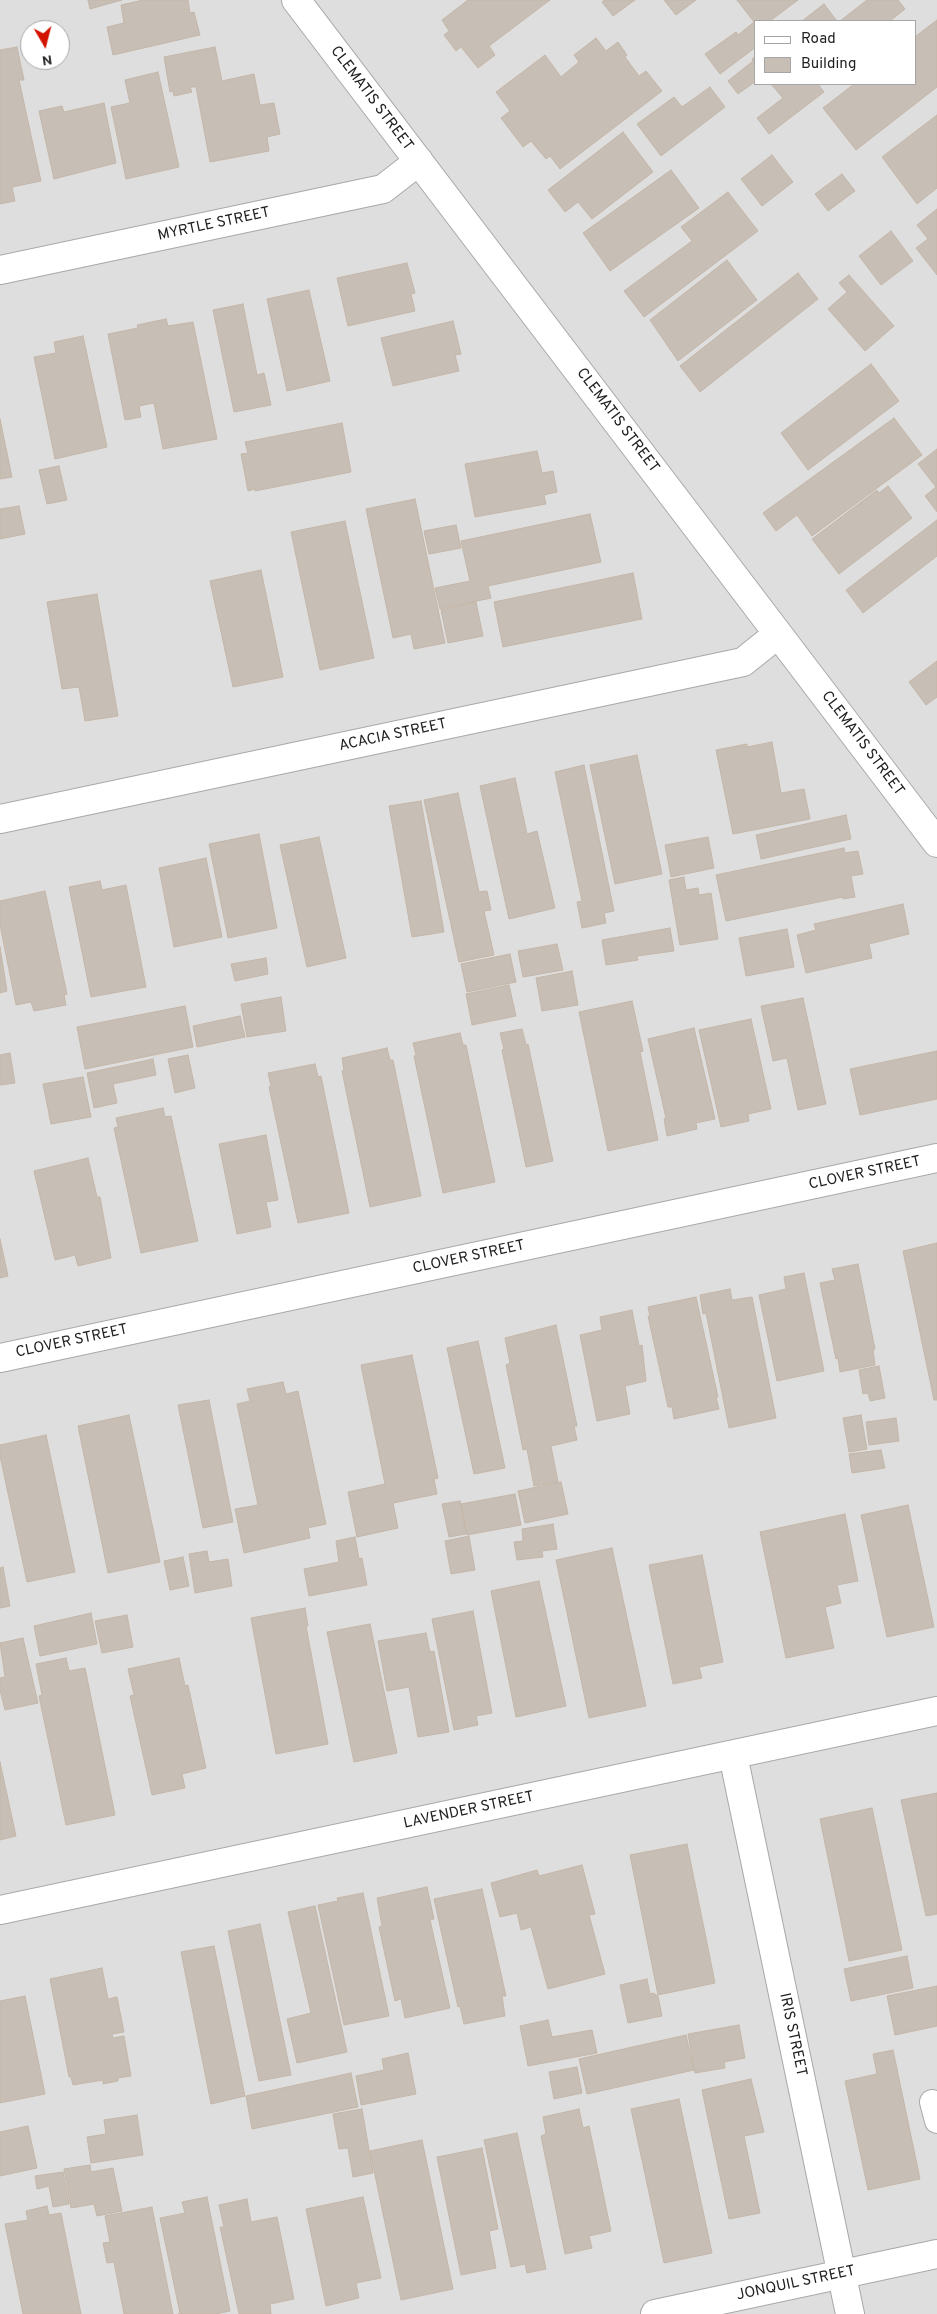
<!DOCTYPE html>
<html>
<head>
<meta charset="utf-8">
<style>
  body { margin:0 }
  #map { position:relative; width:937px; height:2314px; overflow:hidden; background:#f2efe7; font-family:Overpass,sans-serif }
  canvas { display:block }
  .legend { position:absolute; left:754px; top:20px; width:162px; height:65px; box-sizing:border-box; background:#fff; border:1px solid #a6a6a6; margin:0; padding:6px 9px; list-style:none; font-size:15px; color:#212121 }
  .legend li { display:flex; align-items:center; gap:10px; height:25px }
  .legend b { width:25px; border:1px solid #a6a6a6 }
  .north { position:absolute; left:20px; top:20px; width:50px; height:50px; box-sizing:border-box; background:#fff; border:1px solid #a6a6a6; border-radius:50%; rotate:172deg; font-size:14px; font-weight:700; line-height:20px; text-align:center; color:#212121 }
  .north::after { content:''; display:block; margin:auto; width:18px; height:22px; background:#d21300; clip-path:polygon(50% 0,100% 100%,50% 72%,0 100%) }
</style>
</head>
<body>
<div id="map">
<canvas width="937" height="2314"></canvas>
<ul class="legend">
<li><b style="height:6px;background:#fff"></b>Road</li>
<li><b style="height:14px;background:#c7beb6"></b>Building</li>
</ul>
<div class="north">N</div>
</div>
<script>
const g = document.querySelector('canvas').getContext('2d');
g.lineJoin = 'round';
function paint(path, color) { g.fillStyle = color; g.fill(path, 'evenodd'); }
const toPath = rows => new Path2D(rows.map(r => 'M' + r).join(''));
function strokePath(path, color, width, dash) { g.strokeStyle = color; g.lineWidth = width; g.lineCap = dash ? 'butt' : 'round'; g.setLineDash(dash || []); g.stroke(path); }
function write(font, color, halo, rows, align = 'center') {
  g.font = font + ' Overpass,sans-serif'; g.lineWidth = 4; g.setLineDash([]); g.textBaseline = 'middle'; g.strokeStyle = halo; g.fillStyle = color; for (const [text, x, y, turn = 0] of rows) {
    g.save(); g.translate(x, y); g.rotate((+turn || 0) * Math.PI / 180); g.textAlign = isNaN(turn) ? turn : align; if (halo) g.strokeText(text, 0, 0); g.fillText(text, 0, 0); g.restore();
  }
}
const residential = toPath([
  [0,0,937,0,937,2314,0,2314],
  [756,21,916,21,916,84,756,84],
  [30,30,60,30,60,60,30,60]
]);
const building = toPath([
  [88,0,122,0,90,9,88,0],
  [143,0,188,0,190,13,194,12,200,35,113,55,107,27,124,23,121,5,143,0],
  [468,0,550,0,489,46,495,55,478,68,461,47,456,51,444,35,449,31,442,20,468,0],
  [604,0,635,0,613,16,602,2,604,0],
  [664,0,696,0,676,15,664,0],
  [737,0,798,0,770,21,756,21,756,47,720,74,705,54,736,32,738,35,754,22,737,0],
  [867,0,898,0,905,9,890,21,840,21,867,0],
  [824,4,837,21,802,21,824,4],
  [937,20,937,87,856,150,823,108,854,84,916,84,916,36,937,20],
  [596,38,606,51,618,42,627,55,625,57,639,76,646,71,662,91,560,169,550,156,546,159,531,141,523,147,501,118,510,111,496,92,545,55,561,77,579,62,574,55,596,38],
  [17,47,24,80,19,80,41,181,12,187,15,201,0,204,0,50,17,47],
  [215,47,222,81,254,74,260,105,274,103,280,134,267,137,269,151,210,162,196,87,190,87,192,92,174,96,173,91,170,92,164,57,215,47],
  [756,56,756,81,738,94,728,81,753,61,752,59,756,56],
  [158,72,179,167,126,179,111,107,130,103,125,80,158,72],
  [771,84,818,84,824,92,769,134,757,118,783,98,771,84],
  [710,87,725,107,661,156,637,124,674,97,682,107,710,87],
  [104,103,116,163,54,179,39,111,62,106,64,112,104,103],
  [937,115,937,188,917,204,882,157,937,115],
  [623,132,653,172,592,219,578,202,565,212,548,190,623,132],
  [772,155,793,182,762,206,741,179,772,155],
  [671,170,699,208,610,271,583,233,671,170],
  [842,174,855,191,828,211,815,194,842,174],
  [728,192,758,231,644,317,624,291,692,241,681,227,728,192],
  [937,209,937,275,916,248,928,239,917,225,937,209],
  [891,231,913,261,881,285,859,256,891,231],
  [727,260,757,300,678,361,650,320,727,260],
  [407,263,415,293,411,294,415,311,348,326,337,278,407,263],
  [798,273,818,299,700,392,680,366,798,273],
  [849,275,894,326,865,351,828,309,847,292,839,283,849,275],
  [309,290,330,381,287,391,267,299,309,290],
  [243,304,257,375,264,373,271,405,234,412,213,310,243,304],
  [166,319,168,326,193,322,217,439,163,449,154,403,139,406,141,417,125,420,108,334,138,328,137,325,166,319],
  [453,321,461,354,455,355,459,371,393,386,381,338,453,321],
  [83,336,107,447,55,459,34,357,56,353,54,342,83,336],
  [871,364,899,401,808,470,781,433,871,364],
  [894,418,922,455,812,536,797,515,776,531,763,513,894,418],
  [0,419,12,477,0,479,0,419],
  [342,423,351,472,255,491,255,489,248,491,241,454,248,453,245,442,342,423],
  [937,449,937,512,925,496,936,487,918,464,937,449],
  [537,451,542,473,553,471,557,492,544,495,546,504,475,517,465,464,537,451],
  [59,466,67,500,47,504,39,470,59,466],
  [888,486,912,518,839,574,812,539,877,490,879,493,888,486],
  [415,499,445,643,414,649,411,634,393,638,366,509,415,499],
  [19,506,25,534,0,539,0,509,19,506],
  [590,514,601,562,488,586,491,598,440,609,435,588,470,581,461,541,590,514],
  [937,520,937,556,863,613,846,590,937,520],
  [345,521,374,658,320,670,291,532,345,521],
  [456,525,461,548,429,554,424,531,456,525],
  [261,570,283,677,233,687,210,581,261,570],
  [633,573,642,619,503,647,494,602,633,573],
  [97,594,118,716,85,721,79,687,62,689,47,602,97,594],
  [476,602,483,636,448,643,441,610,476,602],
  [937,661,937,697,926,705,909,682,937,661],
  [772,742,781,793,804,789,810,819,733,834,716,750,747,744,747,747,772,742],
  [637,755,662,874,615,884,590,765,637,755],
  [584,765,614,911,604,913,606,923,582,928,577,902,582,901,555,772,584,765],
  [515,778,527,834,537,831,555,908,509,919,480,786,515,778],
  [458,793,479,892,487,891,491,910,484,911,494,955,459,962,424,800,458,793],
  [421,801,444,932,412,937,389,806,421,801],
  [846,815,851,839,761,859,756,835,846,815],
  [259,834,277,928,228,938,209,844,259,834],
  [319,837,346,958,307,967,280,845,319,837],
  [708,837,714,868,671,877,665,845,708,837],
  [844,848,845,853,858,851,863,874,851,876,855,897,843,899,843,897,726,921,716,875,844,848],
  [206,858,222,937,174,947,159,868,206,858],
  [684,877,686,890,698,888,699,895,711,893,718,939,680,945,669,880,684,877],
  [100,881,102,890,126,885,146,987,91,997,69,887,100,881],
  [45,891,67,994,64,995,66,1005,34,1011,31,1002,16,1005,0,925,0,901,45,891],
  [903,904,909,934,869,944,872,958,806,973,797,935,816,930,814,924,903,904],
  [670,928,674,951,637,956,638,960,606,965,602,940,670,928],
  [787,929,794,967,746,976,739,938,787,929],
  [557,944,563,970,523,977,518,951,557,944],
  [0,947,7,991,0,993,0,947],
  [510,954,516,982,467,992,461,964,510,954],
  [266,958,268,974,235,981,231,964,266,958],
  [572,971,578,1005,542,1011,536,978,572,971],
  [509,985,516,1016,472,1025,466,994,509,985],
  [281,997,286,1031,247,1037,241,1004,281,997],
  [803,998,826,1104,798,1110,787,1058,773,1061,761,1006,803,998],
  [632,1001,643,1051,640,1052,658,1140,608,1151,579,1012,632,1001],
  [185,1006,193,1047,85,1069,77,1027,185,1006],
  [240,1016,245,1037,197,1047,193,1026,240,1016],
  [751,1019,771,1109,748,1114,749,1121,721,1127,699,1030,751,1019],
  [694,1028,715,1119,696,1123,697,1129,667,1136,664,1119,666,1118,648,1039,694,1028],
  [522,1029,526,1045,528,1044,553,1161,526,1167,502,1050,504,1049,500,1033,522,1029],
  [460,1033,463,1045,466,1045,495,1182,443,1193,414,1056,416,1055,413,1043,460,1033],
  [387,1048,390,1060,393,1060,421,1196,370,1207,342,1071,344,1070,342,1058,387,1048],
  [937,1051,937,1099,860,1115,850,1069,937,1051],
  [10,1053,15,1083,0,1085,0,1055,10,1053],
  [188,1055,195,1088,175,1093,168,1059,188,1055],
  [153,1059,156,1075,113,1084,117,1103,94,1108,87,1073,153,1059],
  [315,1064,318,1077,321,1076,349,1213,298,1223,269,1087,271,1086,268,1073,315,1064],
  [83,1077,91,1117,51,1124,43,1084,83,1077],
  [163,1108,165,1117,171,1116,198,1241,141,1253,114,1128,118,1127,116,1118,163,1108],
  [266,1135,278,1200,266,1202,271,1227,237,1234,219,1144,266,1135],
  [88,1158,97,1197,100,1197,111,1258,78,1266,75,1255,55,1260,34,1171,88,1158],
  [0,1239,8,1276,0,1278,0,1239],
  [937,1243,937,1400,934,1400,903,1251,937,1243],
  [858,1264,875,1349,873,1350,875,1365,840,1372,838,1358,836,1359,820,1283,835,1280,832,1269,858,1264],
  [804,1273,824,1371,777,1381,759,1295,786,1289,784,1277,804,1273],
  [730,1289,732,1300,752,1297,776,1418,729,1428,706,1313,703,1314,700,1295,730,1289],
  [696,1297,718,1397,716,1397,719,1409,674,1419,672,1407,668,1407,648,1316,650,1316,648,1307,696,1297],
  [632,1310,639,1346,642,1345,646,1381,625,1386,630,1414,597,1421,580,1335,602,1330,600,1317,632,1310],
  [556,1325,577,1426,574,1426,577,1440,551,1446,558,1482,534,1486,527,1449,523,1450,506,1365,510,1363,505,1338,556,1325],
  [478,1341,505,1468,474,1474,447,1348,478,1341],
  [412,1355,438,1478,434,1479,437,1494,393,1503,398,1528,357,1537,348,1492,385,1484,361,1365,412,1355],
  [879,1366,885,1398,870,1401,868,1393,863,1394,859,1370,879,1366],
  [283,1382,286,1394,298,1391,326,1524,308,1528,310,1538,244,1553,235,1509,258,1505,237,1404,250,1401,247,1389,283,1382],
  [209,1400,233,1522,203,1528,178,1405,209,1400],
  [129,1415,160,1562,108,1573,78,1426,129,1415],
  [861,1415,867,1449,849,1452,843,1418,861,1415],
  [896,1418,899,1441,869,1445,866,1422,896,1418],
  [46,1435,75,1572,27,1582,0,1456,0,1445,46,1435],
  [881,1450,885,1468,852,1473,849,1454,881,1450],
  [561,1482,568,1514,525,1523,518,1491,561,1482],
  [515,1494,521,1525,467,1535,461,1504,515,1494],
  [460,1501,466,1534,449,1537,442,1504,460,1501],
  [908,1505,934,1627,887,1637,861,1515,908,1505],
  [845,1514,858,1581,837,1585,841,1603,825,1607,834,1648,786,1658,760,1532,845,1514],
  [553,1524,557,1549,542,1551,543,1557,517,1560,514,1542,523,1541,522,1529,553,1524],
  [469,1536,475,1570,451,1574,445,1541,469,1536],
  [355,1537,359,1559,362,1558,367,1585,309,1596,304,1569,339,1562,336,1541,355,1537],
  [612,1548,646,1706,589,1718,556,1560,612,1548],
  [207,1551,209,1562,228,1559,232,1586,195,1593,189,1554,207,1551],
  [702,1555,723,1662,699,1667,702,1678,673,1684,649,1565,702,1555],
  [183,1557,189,1586,170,1590,164,1561,183,1557],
  [3,1567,10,1606,0,1608,0,1568,3,1567],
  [539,1581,566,1706,516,1717,491,1591,539,1581],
  [305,1608,308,1626,306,1626,328,1744,276,1754,251,1618,305,1608],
  [473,1611,492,1713,476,1716,478,1725,454,1730,432,1619,473,1611],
  [91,1613,97,1644,40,1656,34,1626,91,1613],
  [127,1615,133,1647,102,1653,95,1621,127,1615],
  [370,1624,397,1753,354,1762,327,1632,370,1624],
  [426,1633,430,1652,434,1651,449,1732,418,1737,409,1687,387,1691,378,1641,426,1633],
  [23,1638,38,1703,5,1710,0,1690,0,1678,5,1677,0,1643,23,1638],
  [66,1658,69,1671,85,1668,115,1815,66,1825,39,1696,42,1695,36,1664,66,1658],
  [179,1658,185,1686,188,1685,206,1768,182,1774,185,1788,152,1795,130,1696,134,1695,128,1669,179,1658],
  [0,1762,16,1836,0,1840,0,1762],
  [937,1793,937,1914,926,1916,901,1800,937,1793],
  [872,1808,902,1950,849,1961,820,1819,872,1808],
  [687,1844,715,1983,658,1995,630,1855,687,1844],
  [582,1865,595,1914,589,1915,605,1974,548,1989,531,1927,521,1930,517,1913,500,1917,491,1883,537,1870,539,1876,582,1865],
  [427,1887,434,1919,430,1920,450,2008,405,2018,401,1999,395,2001,379,1927,382,1926,377,1898,427,1887],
  [482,1889,506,1996,502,1996,505,2016,464,2024,460,2006,458,2007,434,1899,482,1889],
  [363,1893,389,2016,344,2025,318,1905,338,1901,337,1898,363,1893],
  [315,1906,347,2052,297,2063,287,2019,311,2013,288,1912,315,1906],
  [260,1924,291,2075,259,2081,228,1931,260,1924],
  [214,1946,245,2096,211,2104,181,1952,214,1946],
  [907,1956,913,1988,851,2001,844,1969,907,1956],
  [102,1968,108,1999,117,1997,124,2032,112,2034,113,2038,124,2036,131,2076,118,2078,118,2081,103,2084,103,2080,73,2085,71,2077,69,2077,50,1979,102,1968],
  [647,1979,650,1994,653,1993,658,1996,662,2016,628,2023,620,1985,647,1979],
  [937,1986,937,2026,895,2035,887,1996,937,1986],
  [25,1996,45,2094,0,2103,0,2001,25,1996],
  [548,2020,552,2037,592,2030,597,2053,528,2066,520,2026,548,2020],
  [739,2025,745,2058,724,2062,725,2068,695,2073,688,2034,739,2025],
  [686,2035,694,2070,587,2094,579,2059,686,2035],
  [893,2050,920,2179,868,2190,845,2081,877,2074,873,2054,893,2050],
  [408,2053,416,2094,361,2105,356,2076,384,2070,382,2059,408,2053],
  [577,2067,582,2093,554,2099,549,2072,577,2067],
  [351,2073,358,2107,252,2129,246,2096,351,2073],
  [751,2079,764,2132,744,2136,760,2213,729,2219,702,2090,751,2079],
  [679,2099,712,2253,664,2263,631,2109,679,2099],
  [362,2109,373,2173,353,2177,348,2148,339,2149,333,2114,362,2109],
  [579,2109,583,2128,589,2126,611,2231,589,2236,592,2248,565,2254,541,2136,546,2134,543,2117,579,2109],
  [137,2115,143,2155,91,2163,87,2137,106,2134,104,2120,137,2115],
  [28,2126,37,2168,0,2176,0,2132,28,2126],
  [517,2133,546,2269,527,2273,525,2264,511,2267,484,2140,517,2133],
  [422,2140,453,2289,401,2300,370,2151,422,2140],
  [482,2148,498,2229,489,2231,496,2268,461,2275,437,2157,482,2148],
  [90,2165,91,2172,113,2168,122,2211,97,2216,94,2204,71,2208,64,2169,90,2165],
  [63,2172,69,2204,53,2207,49,2186,37,2189,35,2176,63,2172],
  [207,2197,230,2311,216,2314,178,2314,180,2313,160,2218,185,2213,182,2202,207,2197],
  [363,2197,381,2278,356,2283,359,2298,326,2306,306,2209,363,2197],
  [247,2199,251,2222,277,2217,294,2299,270,2304,271,2314,239,2314,220,2227,224,2227,219,2205,247,2199],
  [47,2206,49,2215,61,2213,81,2314,23,2314,5,2224,28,2220,26,2211,47,2206],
  [152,2207,173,2314,124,2314,114,2262,107,2263,103,2243,110,2242,105,2216,152,2207]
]);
const service = toPath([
  [932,2102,937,2121]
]);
const minor = toPath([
  [296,0,937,843],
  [0,270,383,189,419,161],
  [0,819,743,662,778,634],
  [0,1358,937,1158],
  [733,1755,850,2314],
  [0,1910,937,1711],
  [655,2314,937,2254]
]);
const streetNames = [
  ["CLEMATIS STREET",371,99,53],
  ["MYRTLE STREET",214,225,-12],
  ["CLEMATIS STREET",617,421,53],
  ["ACACIA STREET",393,736,-12],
  ["CLEMATIS STREET",862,744,53],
  ["CLOVER STREET",865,1174,-12],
  ["CLOVER STREET",469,1258,-12],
  ["CLOVER STREET",72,1342,-12],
  ["LAVENDER STREET",469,1811,-12],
  ["IRIS STREET",792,2035,78],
  ["JONQUIL STREET",796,2284,-12]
];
paint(residential, '#dfdede');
paint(building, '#c7beb6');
strokePath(building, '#c5b7a8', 1);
strokePath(service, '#a8a8a8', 26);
strokePath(minor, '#a8a8a8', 30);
strokePath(service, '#fff', 24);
strokePath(minor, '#fff', 28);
write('15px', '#212121', '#fff', streetNames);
</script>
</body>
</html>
